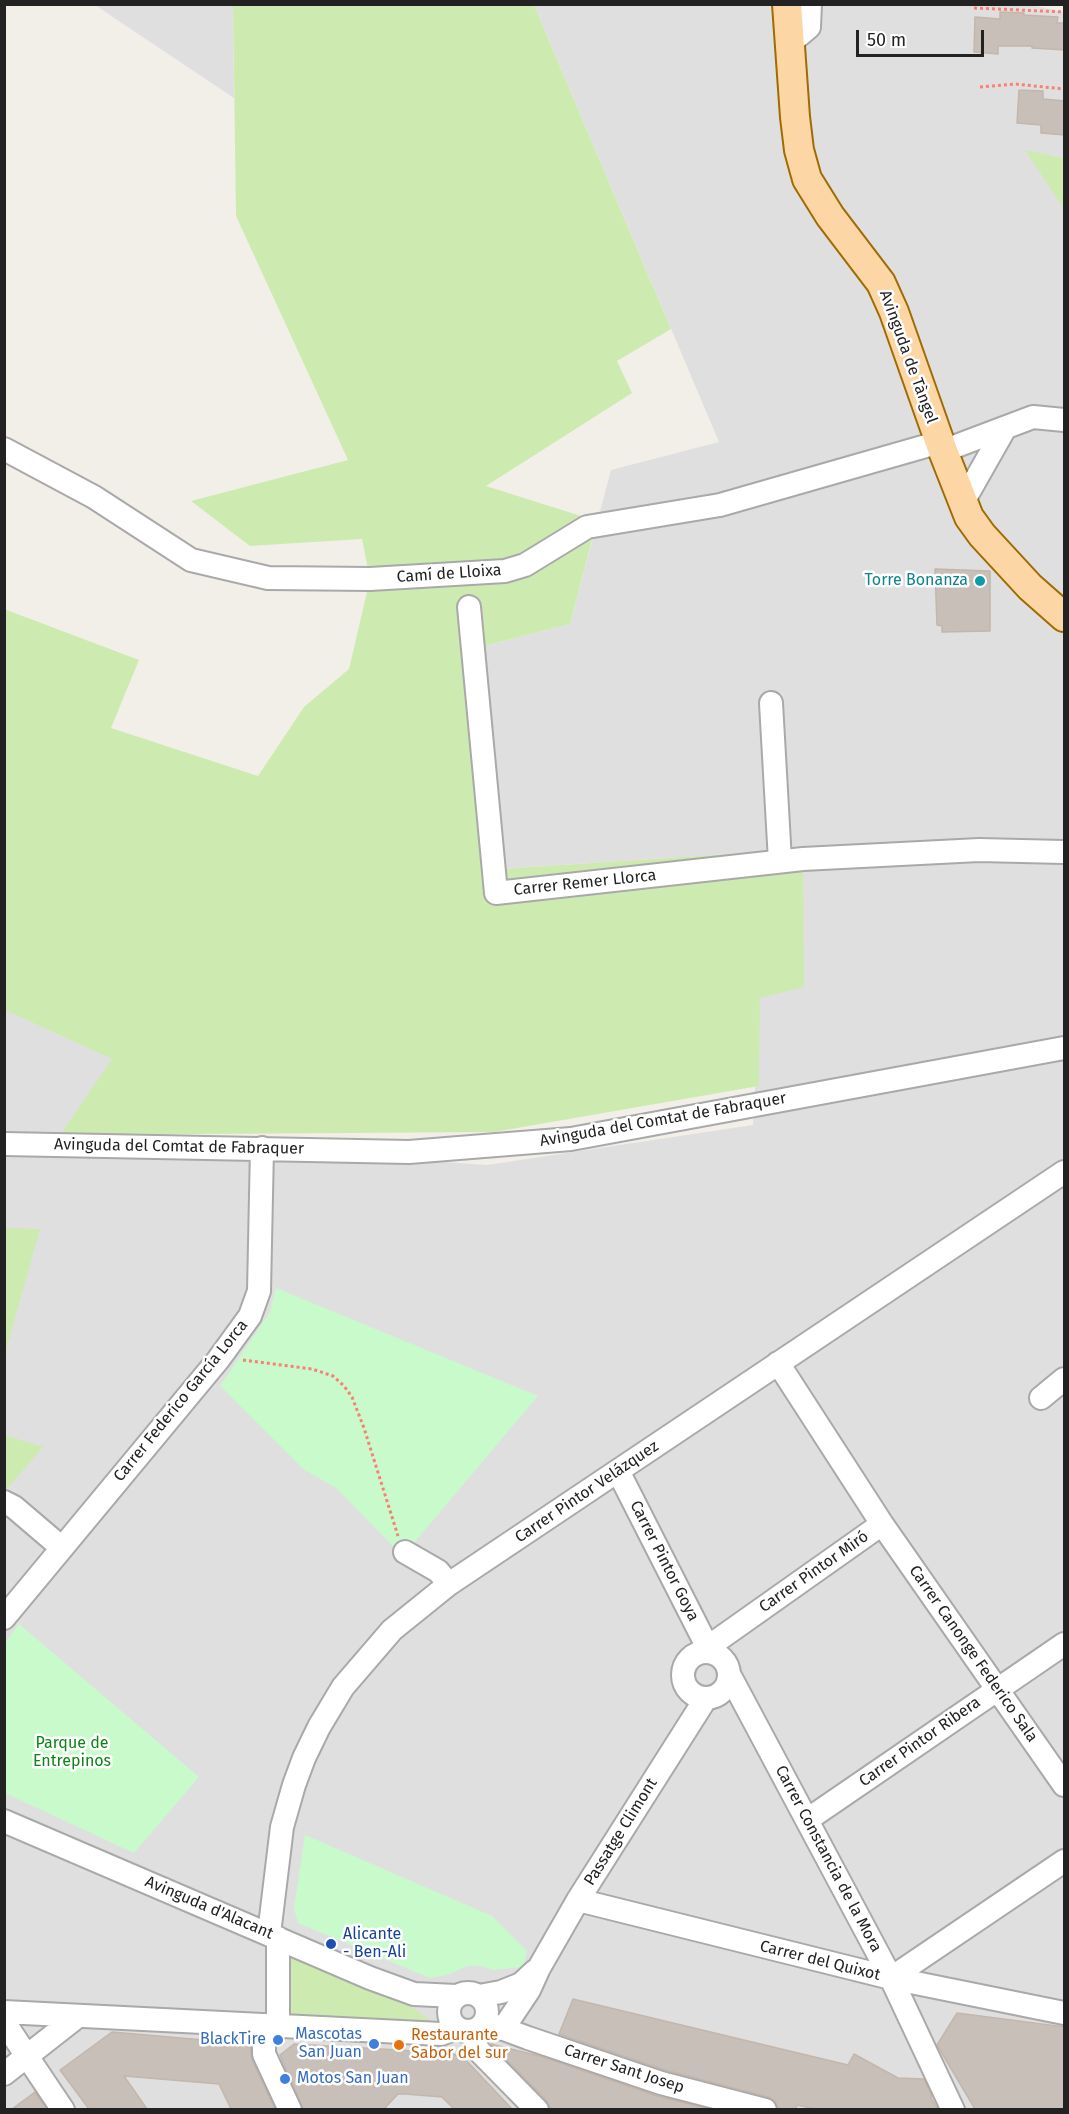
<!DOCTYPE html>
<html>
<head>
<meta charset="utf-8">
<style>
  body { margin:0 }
  #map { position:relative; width:1069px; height:2114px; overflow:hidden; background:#f2efe9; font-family:"Fira Sans",sans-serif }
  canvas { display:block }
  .frame { position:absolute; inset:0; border:6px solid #222; pointer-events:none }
  .scale { position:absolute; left:856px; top:30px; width:128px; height:27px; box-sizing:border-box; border:3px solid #222; border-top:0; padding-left:8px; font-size:18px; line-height:21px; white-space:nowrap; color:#222; -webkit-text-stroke:4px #fff; paint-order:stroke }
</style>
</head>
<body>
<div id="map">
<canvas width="1069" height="2114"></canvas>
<div class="frame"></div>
<div class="scale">50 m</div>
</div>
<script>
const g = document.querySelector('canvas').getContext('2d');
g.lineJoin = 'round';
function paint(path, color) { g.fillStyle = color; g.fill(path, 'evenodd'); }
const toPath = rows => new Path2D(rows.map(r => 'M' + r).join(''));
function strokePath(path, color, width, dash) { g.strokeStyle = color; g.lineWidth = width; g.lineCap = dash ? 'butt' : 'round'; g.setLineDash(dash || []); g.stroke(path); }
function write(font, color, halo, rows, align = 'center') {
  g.font = font + ' "Fira Sans",sans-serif'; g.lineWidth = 5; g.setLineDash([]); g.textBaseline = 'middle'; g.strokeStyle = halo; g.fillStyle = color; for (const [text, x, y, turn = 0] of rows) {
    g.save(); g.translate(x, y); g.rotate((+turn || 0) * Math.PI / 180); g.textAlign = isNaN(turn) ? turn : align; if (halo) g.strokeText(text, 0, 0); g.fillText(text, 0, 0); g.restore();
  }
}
const residential = toPath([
  [1026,4,1064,12,1064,2109,5,2109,4,1009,113,1059,61,1135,487,1165,753,1125,760,997,803,849,501,869,480,647,570,624,611,470,719,442,534,5],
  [95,5,233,5,234,98]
]);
const grass = toPath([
  [233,5,534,5,671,329,617,361,632,393,486,486,597,521,570,624,480,647,501,869,803,849,804,987,760,998,759,1086,494,1132,60,1135,112,1059,5,1010,4,609,139,660,111,728,258,776,304,707,349,669,370,579,362,539,250,546,191,501,348,460,236,216],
  [1025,150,1064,158,1064,209],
  [5,1228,40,1229,5,1354,4,1228],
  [5,1435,43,1447,5,1491,4,1435],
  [295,1957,409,2005,430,2020,427,2025,299,2017,289,2012,287,1964]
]);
const park = toPath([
  [276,1288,538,1396,403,1556,336,1488,303,1469,220,1386,270,1312],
  [19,1624,199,1777,134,1853,5,1793,5,1643],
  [305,1835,492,1916,527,1951,523,1967,493,1970,481,1966,468,1966,447,1975,430,1978,298,1923,294,1908]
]);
const building = toPath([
  [1000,12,1024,13,1024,15,1058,17,1057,23,1065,23,1065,50,1032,48,1032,46,998,46,998,54,974,52,975,17,1000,19,1000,12],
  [1019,90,1043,91,1043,99,1065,101,1065,135,1041,133,1041,125,1017,123,1019,90],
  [935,569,990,571,990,631,942,632,942,626,937,625,935,569],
  [573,1999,848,2065,854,2054,898,2078,924,2079,932,2096,931,2098,938,2109,815,2109,797,2105,796,2109,778,2109,775,2101,768,2097,665,2070,559,2034,573,1999],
  [957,2013,1065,2027,1065,2109,975,2109,937,2045,957,2013],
  [112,2032,250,2044,252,2060,275,2109,231,2109,219,2084,124,2076,147,2109,89,2109,60,2070,112,2032],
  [294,2044,450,2053,463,2057,512,2109,454,2109,442,2097,405,2094,398,2094,384,2109,303,2109,280,2055,294,2044],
  [491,2044,543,2057,657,2096,709,2109,551,2109,547,2101,491,2044],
  [35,2092,46,2109,12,2109,35,2092]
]);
const path = toPath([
  [974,8,1064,12],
  [980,87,1015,84,1064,89],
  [243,1360,312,1369,333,1376,344,1386,352,1397,364,1428,398,1536]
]);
const minor = toPath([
  [790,43,809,27,810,4],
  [4,449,94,497,191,560,268,578,370,579,505,571,525,565,587,527,720,505,940,442],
  [943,451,1033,417,1064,420],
  [963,502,1005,428],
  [469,607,496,893,803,859,979,850,1064,852],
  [771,703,780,861],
  [4,1144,409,1152,571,1139,1064,1048],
  [778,1363,882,1524,1064,1785],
  [1041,1398,1064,1379],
  [618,1471,710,1652],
  [4,1502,14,1507,62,1548],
  [405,1552,438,1571,449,1584],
  [4,1618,218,1360,250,1316,259,1291,262,1148],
  [708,1647,882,1524],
  '683 1675a23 23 0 1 1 46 0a23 23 0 1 1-46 0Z',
  [730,1676,891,1978,953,2110],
  [807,1820,1064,1644],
  [4,1821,370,1978,414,1994,456,1996],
  [578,1900,891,1978,1064,2013],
  [269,1934,282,1827,294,1785,304,1758,319,1727,343,1687,392,1630,449,1584,1064,1172],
  [891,1978,1064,1861],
  '449 2012a19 19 0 1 1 38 0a19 19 0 1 1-38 0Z',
  [479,1996,501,1992,521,1984,535,1971],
  [4,2012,441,2034,456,2028],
  [4,2022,63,2110],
  [485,2022,528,2038,661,2083,765,2110],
  [264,2025,264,2054,290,2110],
  [278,2025,278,1938],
  [503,2029,529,1990,539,1968,578,1900,706,1698],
  [471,2031,478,2050,537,2110],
  [4,2074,78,2016]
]);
const major = toPath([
  [787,4,795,117,799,150,807,179,830,216,881,283,894,312,943,451,969,517,982,535,1030,587,1064,617]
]);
const markers = [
  [980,581,6,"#0f9aa8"],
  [331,1944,6,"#1a4fb4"],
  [278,2040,6,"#3f7fe0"],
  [374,2044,6,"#3f7fe0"],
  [399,2045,6,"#e8710a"],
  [285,2079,6,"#3f7fe0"]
];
const streetNames = [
  ["Avinguda de Tàngel",908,357,70],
  ["Camí de Lloixa",449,574,-4],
  ["Carrer Remer Llorca",585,883,-6],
  ["Avinguda del Comtat de Fabraquer",663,1120,-10],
  ["Avinguda del Comtat de Fabraquer",179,1147,1],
  ["Carrer Federico García Lorca",181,1401,-51],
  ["Carrer Pintor Velázquez",587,1492,-34],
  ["Carrer Pintor Goya",664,1561,63],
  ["Carrer Pintor Miró",814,1572,-35],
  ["Carrer Canonge Federico Sala",973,1654,55],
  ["Carrer Pintor Ribera",920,1742,-35],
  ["Passatge Climont",621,1832,-58],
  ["Carrer Constancia de la Mora",828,1859,62],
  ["Avinguda d'Alacant",209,1908,23],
  ["Carrer del Quixot",820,1961,14],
  ["Carrer Sant Josep",624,2069,18]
];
const cultureNames = [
  ["Torre Bonanza",968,581]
];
const parkNames = [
  ["Parque de",72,1744],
  ["Entrepinos",72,1762]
];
const transitNames = [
  ["Alicante",343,1935],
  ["- Ben-Ali",343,1953]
];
const shopNames = [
  ["Mascotas",362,2035],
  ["San Juan",362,2053],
  ["BlackTire",266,2040],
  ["Motos San Juan",297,2079,"left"]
];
const foodNames = [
  ["Restaurante",411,2036],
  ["Sabor del sur",411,2054]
];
paint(residential, '#e0dfdf');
paint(grass, '#cdebb0');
paint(park, '#c8facc');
paint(building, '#c7bfb8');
strokePath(building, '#c4b6ab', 1.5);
strokePath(minor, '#a9a9a9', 26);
strokePath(major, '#a06b00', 32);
strokePath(path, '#fa8072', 3, [3, 3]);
strokePath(minor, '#fff', 22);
strokePath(major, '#fcd6a4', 28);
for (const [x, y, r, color] of markers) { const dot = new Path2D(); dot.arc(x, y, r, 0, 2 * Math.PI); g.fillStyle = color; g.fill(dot); strokePath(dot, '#fff', 2); }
write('16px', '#222', '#fff', streetNames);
write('16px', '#0d838f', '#fff', cultureNames, 'right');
write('16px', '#0c8416', '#fff', parkNames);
write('16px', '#164399', '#fff', transitNames, 'left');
write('16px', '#366cbe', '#fff', shopNames, 'right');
write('16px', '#c56008', '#fff', foodNames, 'left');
</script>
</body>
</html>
